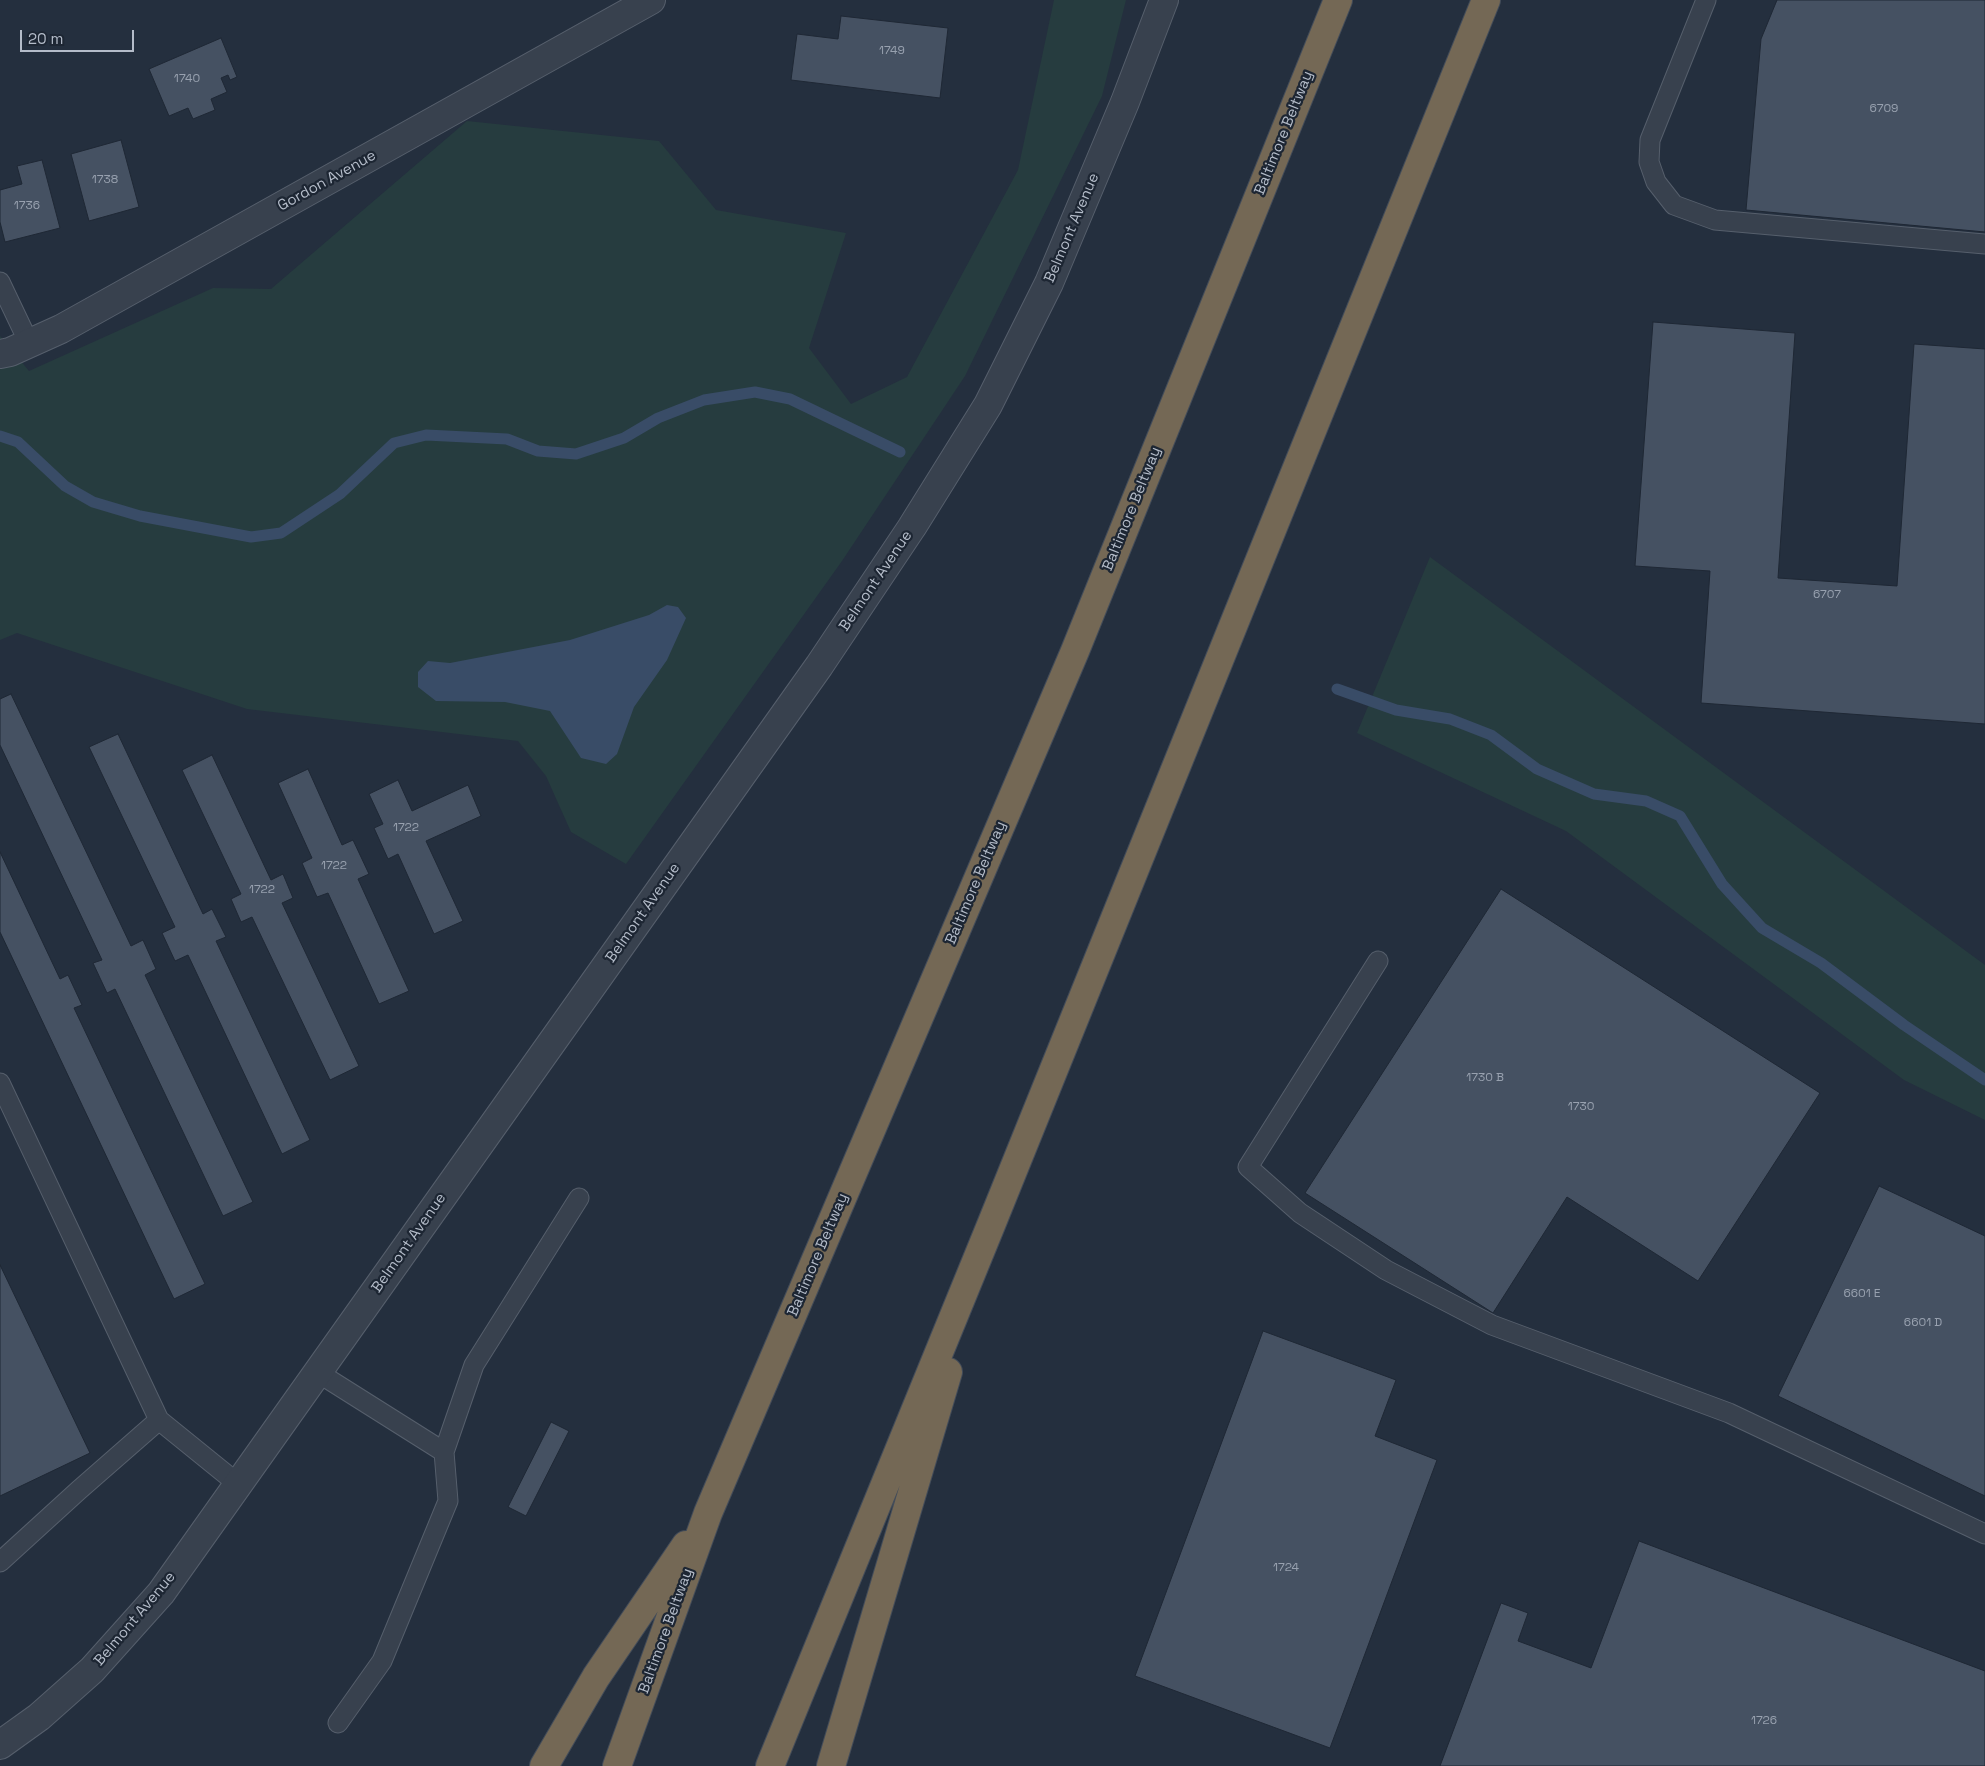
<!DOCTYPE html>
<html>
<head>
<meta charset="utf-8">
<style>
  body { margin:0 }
  #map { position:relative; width:1985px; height:1766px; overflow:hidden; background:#242f3e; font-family:"Space Grotesk",sans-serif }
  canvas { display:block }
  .scale { position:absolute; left:20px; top:30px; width:114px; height:22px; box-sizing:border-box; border:2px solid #b4bcc9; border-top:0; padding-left:6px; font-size:15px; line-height:18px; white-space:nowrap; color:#b4bcc9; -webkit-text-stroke:4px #1d2633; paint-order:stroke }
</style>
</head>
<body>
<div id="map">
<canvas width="1985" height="1766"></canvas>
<div class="scale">20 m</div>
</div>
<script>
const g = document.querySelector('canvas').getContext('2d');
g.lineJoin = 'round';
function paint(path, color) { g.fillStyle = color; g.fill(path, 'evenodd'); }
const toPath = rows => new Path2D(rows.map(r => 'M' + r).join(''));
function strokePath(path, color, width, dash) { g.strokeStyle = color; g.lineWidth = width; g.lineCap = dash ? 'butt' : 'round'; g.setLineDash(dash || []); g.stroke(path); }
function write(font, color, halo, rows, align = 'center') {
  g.font = font + ' "Space Grotesk",sans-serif'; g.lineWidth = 4.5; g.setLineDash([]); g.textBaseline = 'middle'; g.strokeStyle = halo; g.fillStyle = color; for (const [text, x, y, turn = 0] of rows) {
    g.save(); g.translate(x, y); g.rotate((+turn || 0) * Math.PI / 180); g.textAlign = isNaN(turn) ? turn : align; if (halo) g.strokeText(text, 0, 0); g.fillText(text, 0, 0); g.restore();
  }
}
const green = toPath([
  [1054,0,1126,0,1102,96,965,376,842,561,626,864,571,832,546,776,518,741,247,709,17,633,0,640,0,336,29,371,213,288,271,289,467,121,659,141,716,210,846,233,809,348,851,404,907,377,1018,170],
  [1430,557,1985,965,1985,1120,1904,1080,1566,831,1357,733]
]);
const water = toPath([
  [667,605,678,607,686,618,667,660,634,707,617,754,606,764,581,758,550,711,505,702,436,701,418,687,418,672,428,661,450,663,570,640,649,615]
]);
const stream = toPath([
  [0,436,18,442,65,486,93,502,140,516,251,537,281,533,340,494,394,443,426,435,507,439,538,451,576,454,624,438,658,418,704,400,755,392,790,399,900,452],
  [1337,689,1396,710,1450,719,1491,735,1537,769,1594,794,1646,801,1680,816,1722,884,1762,928,1821,963,1904,1025,1985,1080]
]);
const building = toPath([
  [1777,0,1985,0,1985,232,1746,210,1761,39,1777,0],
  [841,16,948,28,940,98,791,80,797,34,838,39,841,16],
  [221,38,237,77,230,80,228,75,221,78,227,92,211,99,215,110,193,119,188,108,169,116,149,69,221,38],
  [121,140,139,207,89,221,71,154,121,140],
  [42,160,60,228,5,242,0,222,0,190,22,184,17,166,42,160],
  [1653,322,1795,333,1778,578,1897,586,1914,344,1985,349,1985,724,1701,703,1710,571,1635,566,1653,322],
  [11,694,131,946,143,940,156,969,145,975,253,1202,223,1216,115,989,107,993,93,963,102,960,0,745,0,699,11,694],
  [118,734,203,914,212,909,226,937,216,941,310,1140,282,1154,188,955,175,961,162,933,175,927,89,747,118,734],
  [212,755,271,880,283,874,293,898,282,903,359,1066,330,1080,252,917,241,922,231,899,241,894,182,770,212,755],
  [308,769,342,845,353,840,369,874,358,879,409,991,379,1004,328,893,317,897,302,863,312,858,278,783,308,769],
  [398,780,412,811,468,785,481,816,426,841,463,921,434,934,398,854,388,859,374,828,383,824,369,794,398,780],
  [0,852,60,979,68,975,82,1005,74,1008,205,1284,174,1299,0,932,0,852],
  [1501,889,1820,1093,1698,1281,1567,1197,1493,1313,1305,1193,1501,889],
  [1879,1186,1985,1236,1985,1496,1778,1396,1879,1186],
  [0,1265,90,1453,0,1496,0,1265],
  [1263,1331,1396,1380,1375,1436,1437,1460,1330,1748,1135,1676,1263,1331],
  [551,1422,569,1431,526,1516,508,1507,551,1422],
  [1639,1541,1985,1671,1985,1766,1440,1766,1501,1603,1528,1613,1518,1641,1591,1668,1639,1541]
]);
const service = toPath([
  [1706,0,1650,140,1649,162,1656,182,1674,205,1715,220,1985,244],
  [0,282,29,343],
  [1378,961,1248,1167,1300,1213,1386,1270,1492,1325,1729,1413,1985,1534],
  [0,1083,159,1420,238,1484],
  [317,1372,444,1452,448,1501,382,1661,338,1723],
  [444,1452,474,1365,579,1198],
  [0,1562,79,1490,159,1420]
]);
const minor = toPath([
  [0,354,10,352,61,329,651,0],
  [0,1745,39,1717,92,1670,161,1593,819,666,912,527,988,405,1049,283,1125,102,1164,0]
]);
const motorway = toPath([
  [544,1766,596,1677,686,1545],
  [617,1766,708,1513,1075,651,1338,0],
  [770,1766,991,1225,1486,0],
  [831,1766,948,1372]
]);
const numberNames = [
  ["1749",892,51],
  ["1740",187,79],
  ["6709",1884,109],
  ["1738",105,180],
  ["1736",27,206],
  ["6707",1827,595],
  ["1722",406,828],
  ["1722",334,866],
  ["1722",262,890],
  ["1730 B",1485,1078],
  ["1730",1581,1107],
  ["6601 E",1862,1294],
  ["6601 D",1923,1323],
  ["1724",1286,1568],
  ["1726",1764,1721]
];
const streetNames = [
  ["Baltimore Beltway",1284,133,-68],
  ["Gordon Avenue",327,181,-29],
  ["Belmont Avenue",1072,228,-67],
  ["Baltimore Beltway",1132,509,-68],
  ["Belmont Avenue",876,581,-56],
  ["Baltimore Beltway",976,883,-67],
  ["Belmont Avenue",643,913,-55],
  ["Belmont Avenue",409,1243,-55],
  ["Baltimore Beltway",818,1255,-67],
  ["Belmont Avenue",135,1619,-50],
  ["Baltimore Beltway",666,1631,-70]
];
paint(green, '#263c3f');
paint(water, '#394c67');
strokePath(stream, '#394c67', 11);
paint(building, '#455162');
strokePath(building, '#1f2835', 1);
strokePath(service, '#565f6c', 21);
strokePath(minor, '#565f6c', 30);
strokePath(motorway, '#434c59', 30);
strokePath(service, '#38414e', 19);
strokePath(minor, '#38414e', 28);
strokePath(motorway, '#746855', 28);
write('12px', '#98a1af', null, numberNames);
write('15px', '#b4bcc9', '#1d2633', streetNames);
</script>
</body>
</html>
